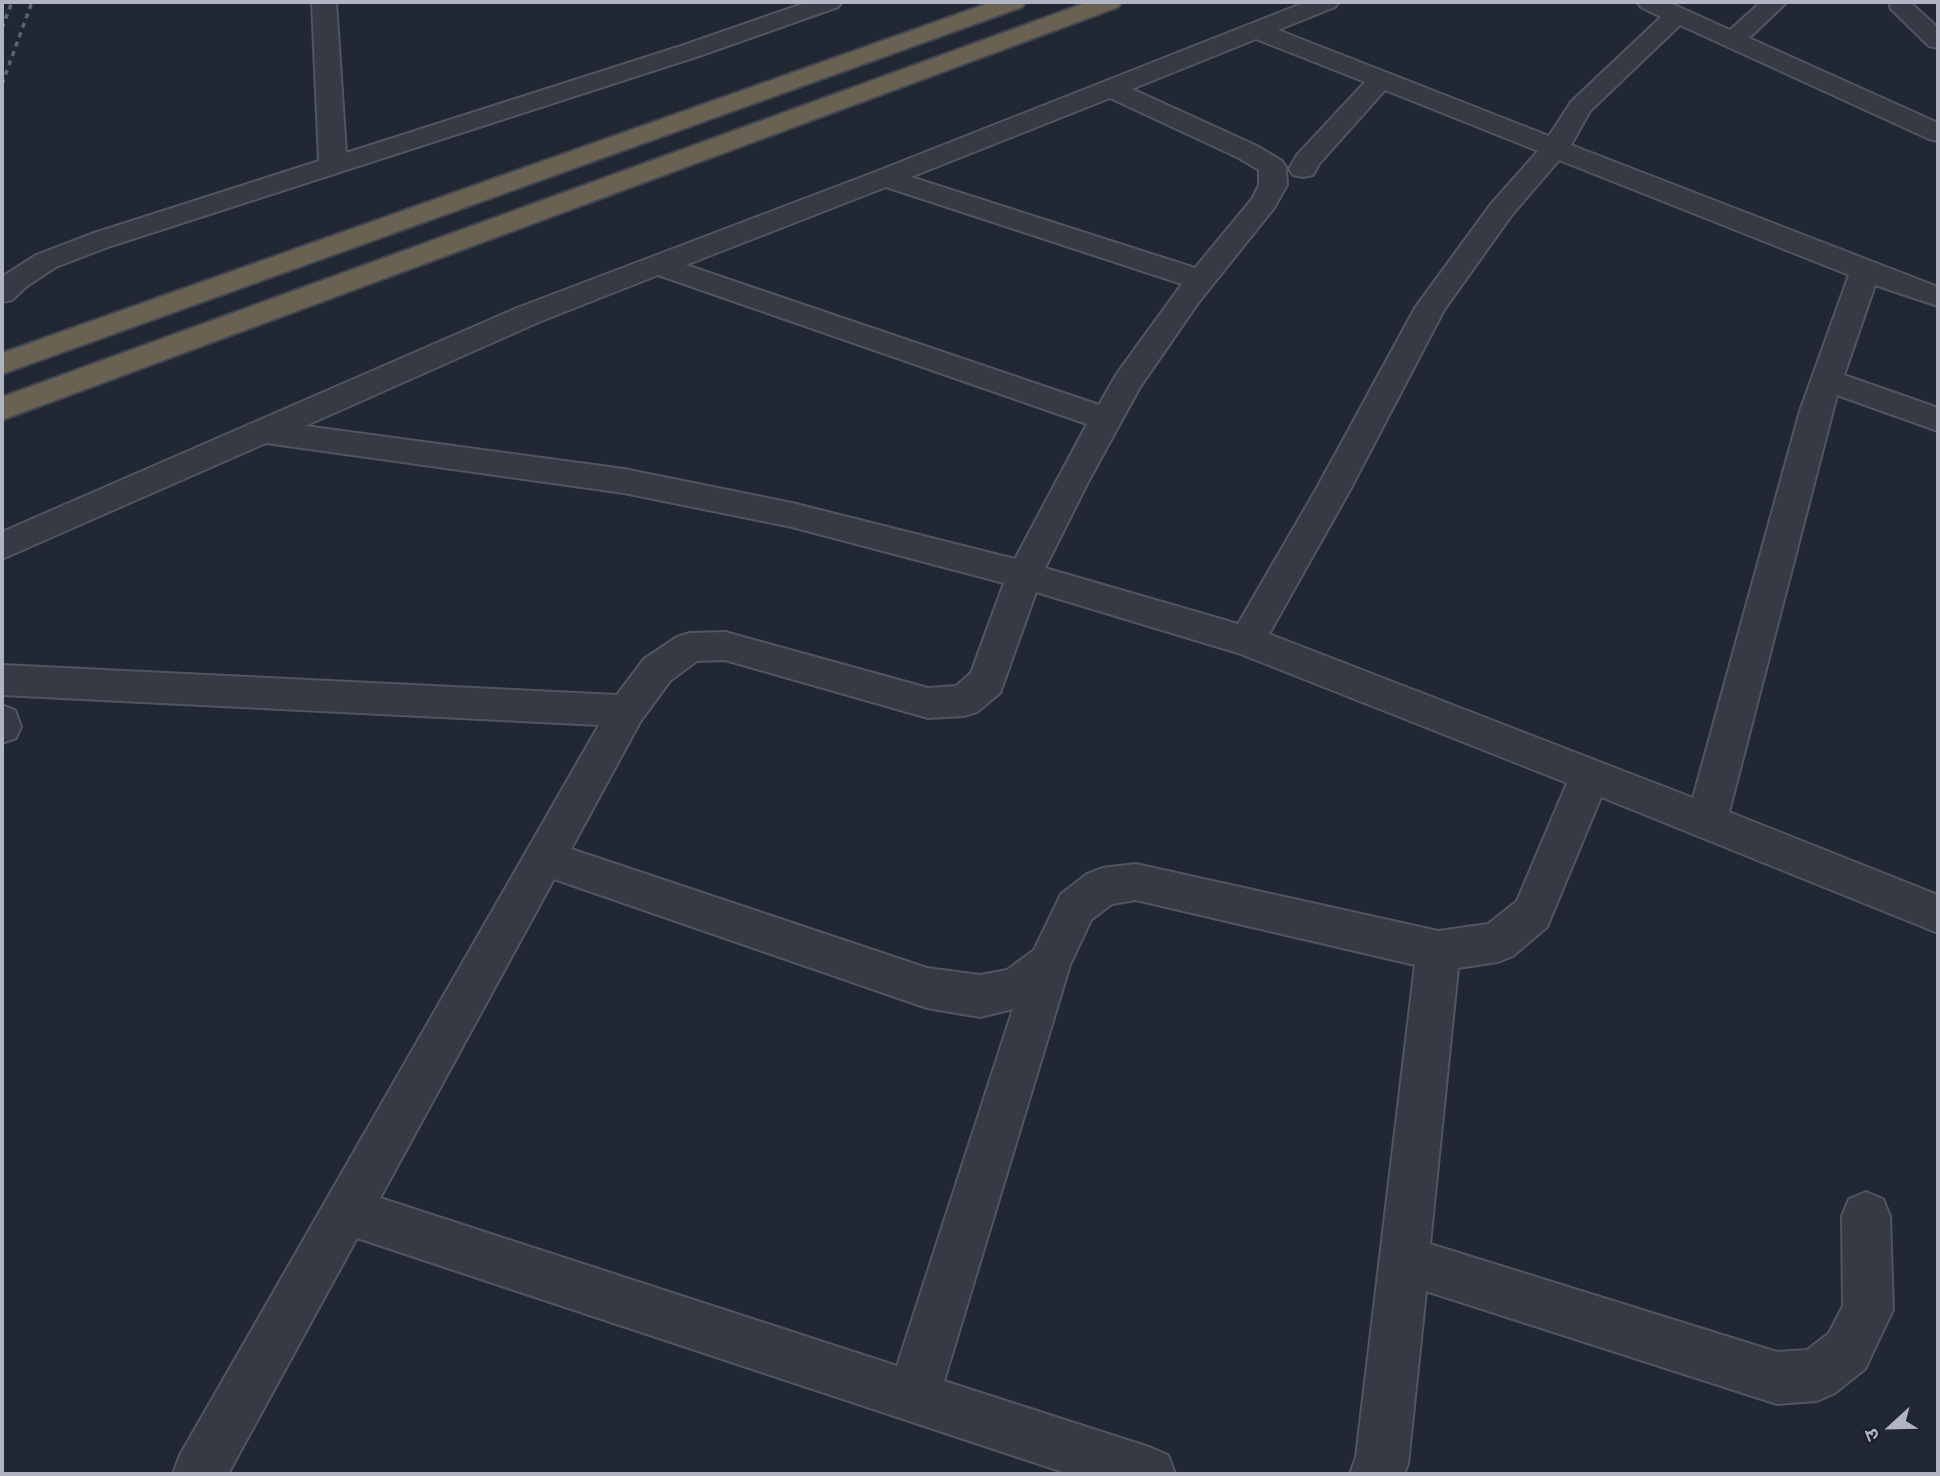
<!DOCTYPE html>
<html>
<head>
<meta charset="utf-8">
<style>
  body { margin:0 }
  #map { position:relative; width:1940px; height:1476px; overflow:hidden; background:#222833; font-family:Quicksand,"Noto Sans Devanagari",sans-serif }
  canvas { display:block }
  .frame { position:absolute; inset:0; border:4px solid #b0b5c1; pointer-events:none }
  .north { position:absolute; left:1856px; top:1392px; width:70px; height:70px; -webkit-text-stroke:5px #1b2029; paint-order:stroke; rotate:248deg; font-size:19px; font-weight:700; line-height:28px; text-align:center; color:#b0b5c1 }
  .north::after { content:''; display:block; margin:auto; width:24px; height:32px; background:#b0b5c1; clip-path:polygon(50% 0,100% 100%,50% 72%,0 100%) }
</style>
</head>
<body>
<div id="map">
<canvas width="1940" height="1476"></canvas>
<div class="frame"></div>
<div class="north">उ</div>
</div>
<script>
const g = document.querySelector('canvas').getContext('2d');
g.lineJoin = 'round';
const toPath = rows => new Path2D(rows.map(r => 'M' + r).join(''));
function strokePath(path, color, width, dash) { g.strokeStyle = color; g.lineWidth = width; g.lineCap = dash ? 'butt' : 'round'; g.setLineDash(dash || []); g.stroke(path); }
function paint(path, color) { g.fillStyle = color; g.fill(path, 'evenodd'); }
const minor = toPath([
  [312,2,336,2,346,153,681,46,808,2,842,2,838,7,699,56,111,246,56,267,27,286,12,300,2,302,2,277,36,255,91,234,319,161,312,2],
  [1306,2,1339,2,1335,7,1278,30,1549,136,1571,102,1661,17,1641,7,1637,2,1668,2,1730,30,1761,2,1787,2,1749,38,1938,123,1938,141,1929,139,1680,25,1590,111,1571,145,1938,287,1938,306,1875,285,1844,375,1938,408,1938,431,1837,395,1729,812,1938,895,1938,933,1601,797,1547,927,1513,956,1498,962,1458,968,1430,1244,1777,1352,1807,1350,1829,1333,1843,1306,1842,1216,1849,1199,1866,1192,1883,1199,1890,1216,1893,1310,1865,1369,1835,1393,1817,1401,1777,1404,1426,1291,1408,1464,1404,1474,1350,1474,1356,1457,1415,965,1136,900,1112,904,1091,920,1070,965,944,1381,1149,1447,1168,1455,1175,1474,1069,1474,357,1238,228,1474,173,1474,180,1455,599,725,2,695,2,665,617,695,644,659,677,637,690,633,725,632,928,688,956,686,971,673,1004,583,792,527,624,493,266,443,2,559,2,532,517,308,875,172,1306,2],
  [1256,39,1365,82,1297,155,1289,169,1293,175,1303,177,1313,175,1319,164,1385,90,1538,151,1491,204,1415,308,1318,486,1238,624,1045,568,1088,482,1140,387,1198,303,1274,208,1287,185,1286,167,1282,161,1257,146,1132,89,1256,39],
  [1110,98,1239,158,1259,170,1259,185,1252,199,1195,268,911,177,1110,98],
  [1559,160,1849,275,1800,411,1693,798,1269,634,1351,488,1444,310,1511,216,1559,160],
  [886,187,1182,284,1116,375,1099,405,686,265,886,187],
  [658,275,1087,424,1015,559,792,503,624,469,305,426,539,322,658,275],
  [1036,592,1238,653,1567,783,1517,901,1488,924,1438,931,1136,864,1102,868,1087,874,1061,894,1034,950,1007,970,980,975,927,968,571,849,640,722,670,681,697,661,725,660,928,718,964,716,977,712,1000,693,1036,592],
  [554,879,927,1008,980,1017,1013,1009,897,1366,380,1198,554,879],
  [1889,2,1910,2,1938,28,1938,48,1929,46,1891,9,1889,2],
  [2,705,15,710,21,727,16,738,2,743,2,705]
]);
const highway = toPath([
  [992,2,1026,2,1022,7,2,374,2,353,992,2],
  [1088,2,1122,2,1118,7,2,420,2,397,1088,2]
]);
const rail = toPath([
  [2,28,12,2],
  [2,84,32,2]
]);
strokePath(minor, '#50555f', 4);
strokePath(highway, '#40454f', 4);
paint(minor, '#353a44');
paint(highway, '#696253');
strokePath(rail, '#5d6370', 3.5, [5, 5]);
</script>
</body>
</html>
